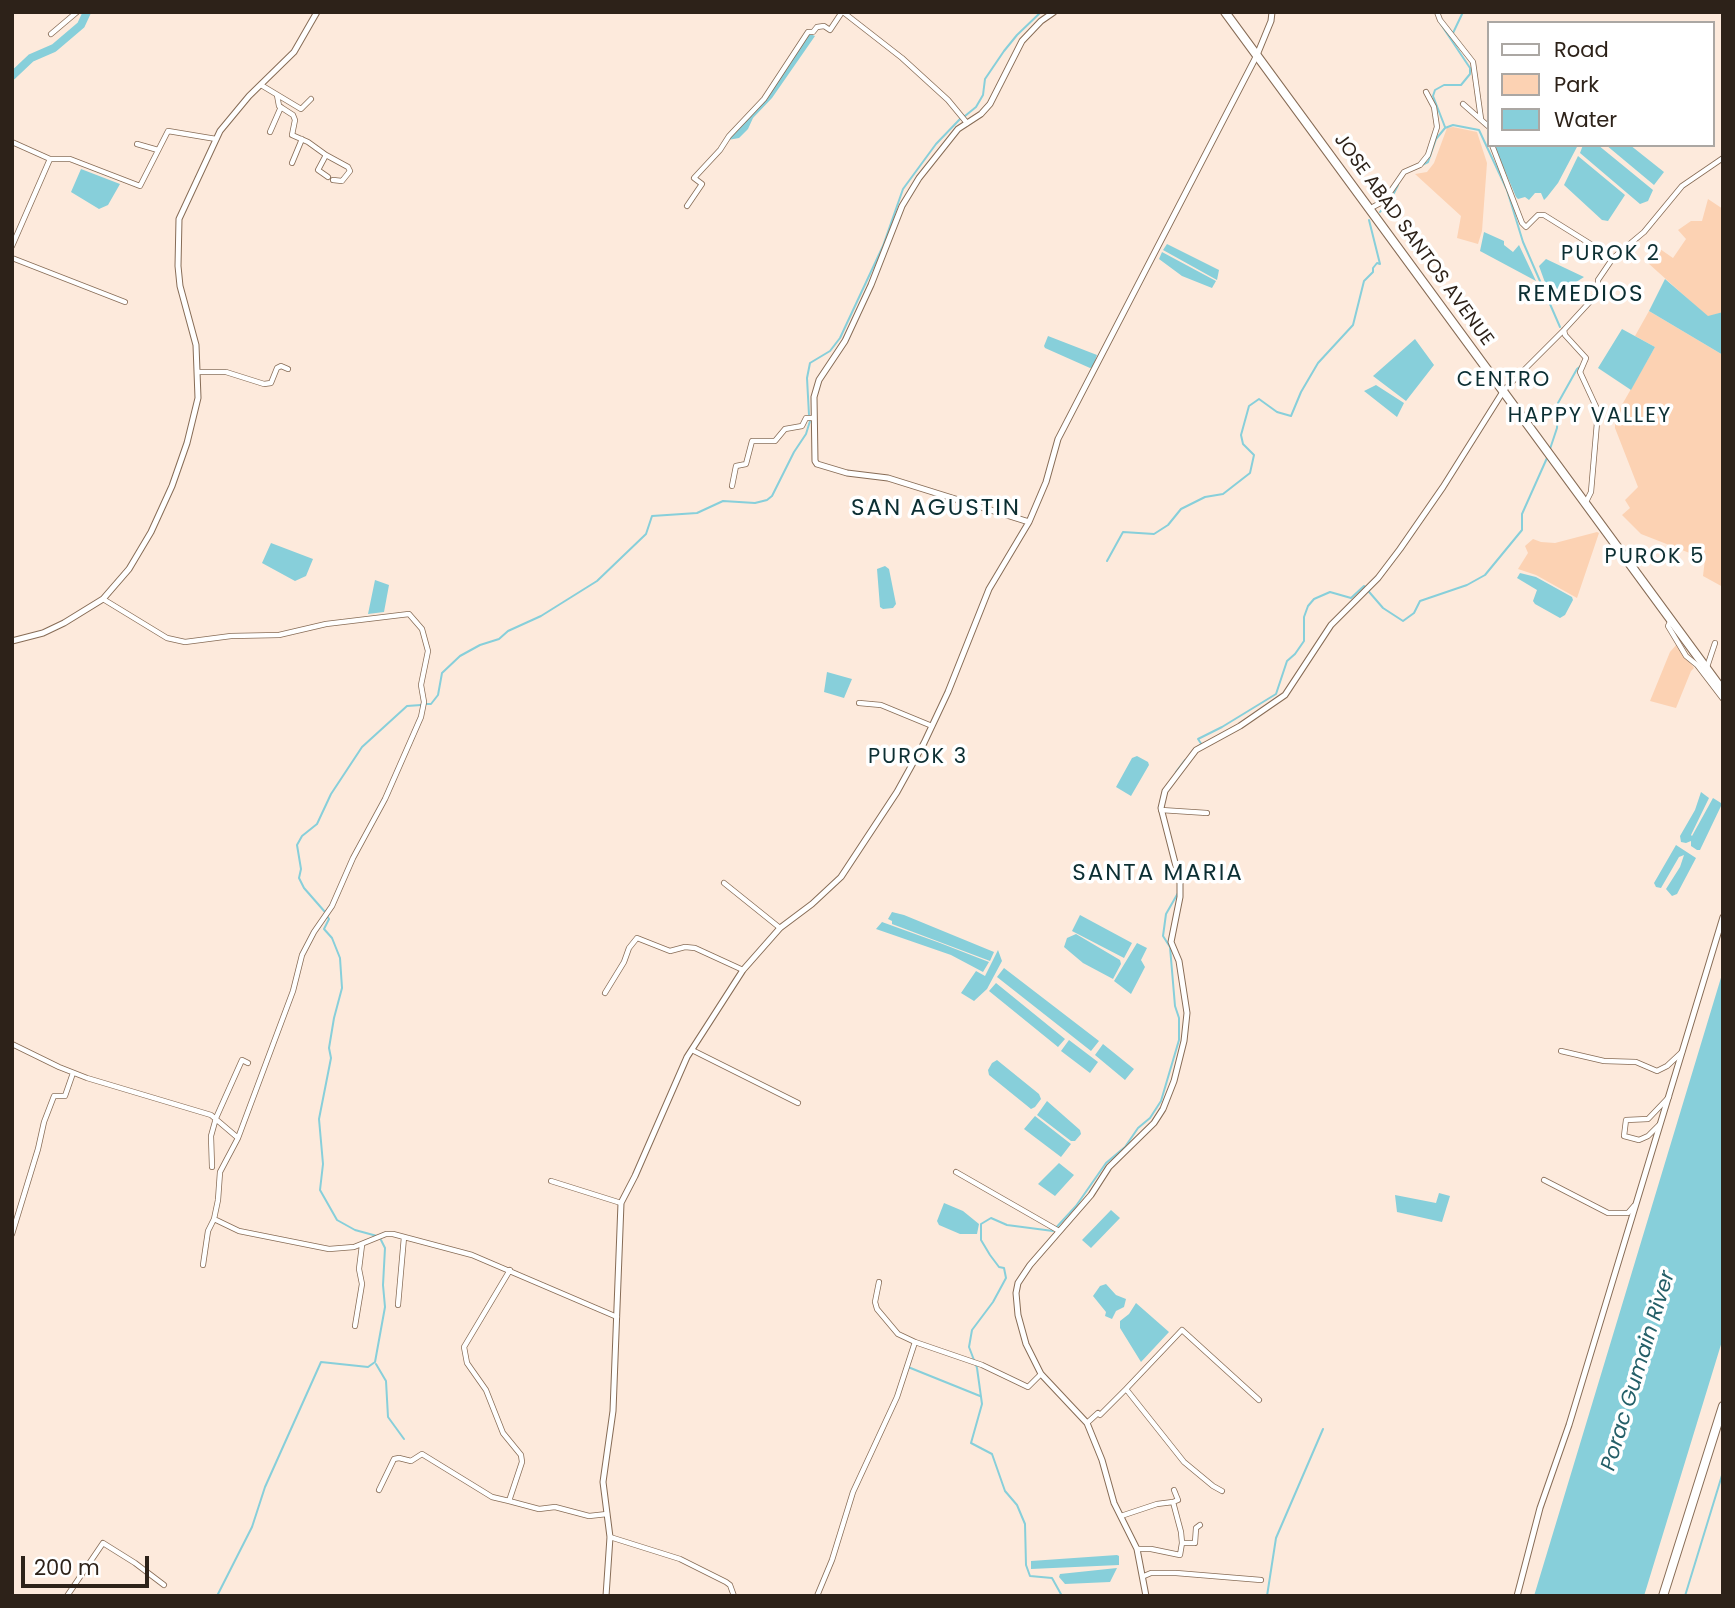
<!DOCTYPE html>
<html>
<head>
<meta charset="utf-8">
<style>
  body { margin:0 }
  #map { position:relative; width:1735px; height:1608px; overflow:hidden; background:#fdeadc; font-family:Poppins,sans-serif }
  canvas { display:block }
  .frame { position:absolute; inset:0; border:14px solid #2d2219; pointer-events:none }
  .legend { position:absolute; left:1487px; top:21px; width:228px; height:126px; box-sizing:border-box; background:#fff; border:2px solid #aba7a3; margin:0; padding:9px 12px; list-style:none; font-size:21px; color:#2d2219 }
  .legend li { display:flex; align-items:center; gap:14px; height:35px }
  .legend b { width:35px; border:2px solid #aba7a3 }
  .scale { position:absolute; left:21px; top:1556px; width:128px; height:32px; box-sizing:border-box; border:4px solid #2d2219; border-top:0; padding-left:9px; font-size:21px; line-height:24px; white-space:nowrap; color:#2d2219; -webkit-text-stroke:5px #fff; paint-order:stroke }
</style>
</head>
<body>
<div id="map">
<canvas width="1735" height="1608"></canvas>
<div class="frame"></div>
<ul class="legend">
<li><b style="height:9px;background:#fff"></b>Road</li>
<li><b style="height:19px;background:#fcd2b3"></b>Park</li>
<li><b style="height:19px;background:#87cfda"></b>Water</li>
</ul>
<div class="scale">200 m</div>
</div>
<script>
const g = document.querySelector('canvas').getContext('2d');
g.lineJoin = 'round';
function paint(path, color) { g.fillStyle = color; g.fill(path, 'evenodd'); }
const toPath = rows => new Path2D(rows.map(r => 'M' + r).join(''));
function strokePath(path, color, width, dash) { g.strokeStyle = color; g.lineWidth = width; g.lineCap = dash ? 'butt' : 'round'; g.setLineDash(dash || []); g.stroke(path); }
function write(font, color, halo, rows, align = 'center') {
  g.font = font + ' Poppins,sans-serif'; g.lineWidth = 7; g.setLineDash([]); g.textBaseline = 'middle'; g.strokeStyle = halo; g.fillStyle = color; for (const [text, x, y, turn = 0] of rows) {
    g.save(); g.translate(x, y); g.rotate((+turn || 0) * Math.PI / 180); g.textAlign = isNaN(turn) ? turn : align; if (halo) g.strokeText(text, 0, 0); g.fillText(text, 0, 0); g.restore();
  }
}
const green = toPath([
  [1453,127,1477,132,1487,163,1482,231,1478,244,1457,238,1461,216,1415,174,1427,172,1434,163,1447,128],
  [1708,199,1723,209,1723,312,1708,317,1648,263,1660,249,1673,258,1686,239,1678,230,1691,221,1702,221],
  [1649,311,1723,355,1723,587,1703,576,1705,559,1641,534,1622,515,1630,508,1625,500,1638,487,1615,428,1615,417,1655,347,1635,336],
  [1597,532,1599,533,1577,598,1536,575,1518,569,1528,553,1525,546,1533,539,1541,542,1555,543],
  [1677,644,1694,668,1691,671,1676,708,1650,701,1670,652]
]);
const water = toPath([
  [808,33,815,36,772,98,753,118,748,129,739,138,728,140,765,99],
  [1494,145,1578,145,1558,183,1547,197,1544,200,1541,193,1535,193,1529,200,1525,197,1518,199,1516,197],
  [1583,145,1598,145,1653,190,1648,201,1640,204,1580,153],
  [1606,145,1630,145,1664,172,1654,185],
  [1578,156,1625,195,1608,221,1602,220,1564,185],
  [81,169,120,184,108,205,99,209,71,192],
  [1484,232,1504,241,1504,245,1513,252,1519,245,1536,281,1480,251],
  [1167,244,1219,270,1217,280,1163,250],
  [1162,252,1216,281,1212,288,1182,276,1159,259],
  [1546,259,1584,277,1570,286,1569,291,1556,304,1551,295,1554,292,1551,287,1547,288,1539,266],
  [1665,279,1708,316,1723,312,1723,355,1649,311],
  [1622,329,1655,347,1631,390,1598,368],
  [1048,336,1097,355,1093,367,1090,368,1045,348,1044,346],
  [1415,339,1434,365,1406,401,1373,376],
  [1376,385,1404,403,1397,417,1364,391],
  [271,543,313,559,306,576,295,581,262,563],
  [885,566,889,569,896,604,893,608,883,609,880,607,877,569],
  [1520,573,1536,577,1572,597,1573,600,1565,615,1560,618,1535,604,1533,601,1537,590,1517,578],
  [375,580,389,585,384,612,368,614],
  [827,672,852,679,844,698,824,692],
  [1137,756,1148,762,1149,765,1131,796,1116,787,1132,758],
  [1701,792,1709,798,1691,835,1692,836,1713,798,1721,803,1721,806,1700,850,1697,850,1691,846,1691,841,1686,843,1681,842,1680,836,1695,810],
  [1676,845,1696,858,1677,894,1672,896,1666,889,1680,867,1684,855,1679,857,1661,888,1656,887,1654,883],
  [892,912,904,915,994,952,990,961,892,924,892,921,888,919],
  [1080,915,1132,943,1124,958,1072,931],
  [882,922,940,943,989,962,983,972,951,955,876,929],
  [1076,934,1120,960,1121,964,1113,979,1083,963,1064,947,1067,938],
  [1137,943,1147,948,1141,960,1145,967,1131,994,1114,981],
  [998,950,1002,961,987,989,974,1001,961,993,976,971,985,976],
  [1004,968,1099,1041,1091,1051,997,977],
  [1723,971,1723,1338,1644,1596,1534,1596],
  [996,983,1065,1039,1058,1047,989,991],
  [1069,1040,1098,1062,1090,1073,1061,1051],
  [1103,1044,1134,1069,1125,1080,1095,1055],
  [997,1060,1039,1094,1041,1099,1035,1107,1031,1109,989,1075,988,1070,992,1063],
  [1047,1101,1080,1130,1081,1134,1075,1141,1071,1141,1037,1115],
  [1035,1116,1071,1144,1061,1157,1024,1129],
  [1059,1163,1074,1175,1055,1196,1038,1184],
  [1439,1193,1450,1196,1442,1222,1397,1212,1395,1195,1436,1203],
  [944,1203,963,1211,979,1224,977,1234,960,1234,939,1225,937,1221],
  [1111,1210,1120,1218,1091,1248,1082,1240],
  [1106,1284,1116,1295,1126,1299,1124,1307,1116,1311,1112,1319,1105,1316,1106,1312,1093,1296,1100,1286],
  [1136,1303,1169,1332,1141,1362,1120,1328,1120,1321,1129,1314],
  [1117,1555,1119,1556,1119,1565,1031,1569,1031,1561],
  [1117,1568,1110,1582,1065,1584,1059,1577,1060,1574]
]);
const stream = toPath([
  [1440,23,1470,68,1470,74,1461,85,1444,85,1435,90,1433,96,1445,127],
  [1453,33,1463,12],
  [965,116,976,107,983,95,985,79,1004,51,1017,35,1041,12],
  [1416,168,1428,162,1436,139,1445,128,1453,125,1479,130,1507,190,1523,242,1560,327],
  [1380,212,1392,197,1398,185],
  [809,415,807,378,810,363,830,351,840,338,883,246,903,189,936,144,960,119],
  [1550,449,1557,428,1558,403,1577,369,1582,365],
  [1107,561,1123,532,1154,534,1168,525,1181,509,1205,497,1223,494,1250,473,1254,455,1243,444,1241,435,1249,406,1259,399,1277,412,1291,416,1301,392,1318,363,1353,325,1364,281,1373,272,1373,268,1377,263,1380,264,1369,220],
  [427,704,431,704,438,695,442,673,460,656,480,645,499,639,508,631,541,616,597,581,646,534,652,516,697,513,723,501,755,503,767,500,772,496,794,452,806,434,810,421],
  [1202,745,1198,739,1222,727,1276,694,1287,661,1295,654,1304,641,1304,617,1308,606,1314,599,1330,592,1351,598,1364,586,1383,608,1403,621,1414,613,1420,601,1467,585,1485,575,1522,530,1522,514,1547,458],
  [1176,772,1185,760],
  [1160,803,1163,791],
  [325,912,304,888,299,878,301,869,297,845,302,836,317,824,331,794,362,747,407,706,421,705],
  [327,916,329,919,324,929,332,938,340,958,342,988,334,1018,329,1048,331,1058,319,1119,323,1164,320,1190,337,1220,355,1230,377,1236],
  [376,1364,386,1381,388,1417,404,1439],
  [908,1367,980,1396],
  [217,1596,252,1527,265,1487,321,1362,368,1367,375,1362,385,1307,383,1285,385,1248,381,1240],
  [1062,1596,1052,1578,1030,1576,1026,1565,1025,1524,1017,1505,1005,1491,992,1454,971,1443,982,1404,977,1368,969,1347,972,1330,993,1302,1006,1278,1004,1268,999,1267,990,1255,981,1240,981,1224,991,1218,1007,1225,1053,1231,1076,1206,1106,1163,1125,1147,1138,1128,1150,1118,1161,1101,1179,1040,1179,1018,1175,1006,1170,947,1163,936,1166,914,1178,893],
  [1267,1596,1276,1538,1323,1429],
  [1685,1596,1723,1472]
]);
const river = toPath([
  [12,76,31,58,54,48,81,25,87,12]
]);
const minor = toPath([
  [843,12,902,58,948,100,967,123],
  [1437,12,1440,20,1473,62,1481,119],
  [51,34,77,12],
  [261,85,301,109,311,99],
  [277,95,279,106,293,115,295,120,292,135,308,142,326,155],
  [1463,104,1488,126],
  [270,132,281,107],
  [12,142,50,159],
  [137,144,158,150],
  [1492,145,1522,223,1526,227,1538,215,1544,215,1613,258],
  [292,163,302,139],
  [328,177,318,170,326,155,348,167,350,171,342,181,333,180],
  [687,206,702,184,694,178,720,150,729,136,764,99,808,32,813,32,817,27,824,26,830,30,842,12],
  [1371,208,1384,201,1404,172,1420,165,1428,155,1437,127,1434,107,1426,92],
  [12,246,50,159,70,159,140,186,168,131,216,139],
  [12,258,125,302],
  [1564,330,1565,335,1586,358,1580,372,1598,411,1591,492,1586,502],
  [198,372,226,372,264,384,271,383,277,368,281,366,288,369],
  [1504,390,1564,330,1598,293,1598,280,1613,258,1644,232,1682,186,1723,158],
  [732,486,736,466,746,464,752,441,775,441,785,429,802,426,806,418,813,418],
  [103,599,167,638,185,642,231,636,279,635,326,624,409,614,422,629,428,651,421,685,424,702,421,717,385,799,353,858,332,906,314,932,302,955,293,991,238,1138,220,1172,218,1200,214,1219,208,1231,203,1265],
  [1671,620,1668,626,1686,656,1697,665,1723,699],
  [1707,667,1715,643],
  [859,703,881,705,932,726],
  [1161,810,1207,813],
  [724,883,780,928],
  [605,993,624,962,629,948,637,938,670,951,685,947,695,948,743,970],
  [12,1044,59,1067,87,1078,211,1115,238,1138],
  [692,1050,798,1103],
  [1561,1051,1604,1061,1636,1062,1657,1071,1667,1066,1682,1052],
  [1659,1125,1648,1136,1639,1140,1624,1136,1626,1120,1648,1119,1669,1097],
  [212,1167,211,1136,216,1118,242,1060,248,1063],
  [956,1172,1059,1231],
  [1544,1180,1608,1213,1628,1213,1634,1206],
  [551,1181,621,1203],
  [214,1219,239,1231,329,1249,354,1247,386,1234,393,1234,472,1255,617,1317],
  [12,1234,38,1149,44,1122,54,1096,65,1096,73,1073],
  [510,1270,464,1347,467,1363,486,1390,503,1433,521,1455,522,1462,509,1501,539,1509,555,1507,589,1516,607,1514],
  [879,1282,875,1302,877,1309,898,1334,915,1342],
  [398,1305,404,1237],
  [355,1326,362,1284,359,1269,362,1245],
  [1126,1389,1182,1330,1259,1400],
  [1087,1423,1098,1413,1100,1415,1126,1389,1184,1462,1213,1486,1222,1491],
  [379,1490,394,1459,399,1458,411,1461,422,1454,492,1497,509,1501],
  [1173,1502,1178,1500,1174,1490],
  [1121,1516,1157,1504,1173,1502,1181,1532,1182,1543],
  [610,1537,680,1559,726,1582,730,1585,734,1596],
  [1137,1549,1151,1549,1180,1555,1182,1543,1195,1543,1196,1528,1200,1525],
  [1144,1576,1151,1573,1176,1573,1261,1580],
  [67,1596,103,1543,135,1563,164,1585],
  [817,1596,832,1560,853,1492,897,1397,915,1342,982,1365,1028,1387,1041,1374]
]);
const tertiary = toPath([
  [1029,522,888,478,847,473,817,464,815,461,814,397,819,380,845,341,871,285,902,206,919,178,958,129,981,114,990,104,1022,41,1041,21,1054,12],
  [12,641,43,633,64,623,103,599,129,569,151,532,172,486,187,443,198,398,196,345,180,286,178,266,179,219,220,131,249,96,294,52,317,12],
  [606,1596,610,1537,603,1482,613,1411,621,1203,635,1176,687,1057,743,970,780,928,812,904,841,877,897,792,924,743,948,692,989,589,1029,522,1046,482,1058,439,1257,55,1271,21,1272,12],
  [1146,1596,1137,1549,1114,1503,1102,1460,1087,1423,1041,1374,1026,1344,1018,1315,1016,1293,1018,1283,1030,1265,1091,1195,1109,1167,1154,1123,1163,1109,1174,1081,1184,1041,1187,1013,1179,961,1171,942,1180,897,1180,882,1161,808,1165,791,1196,750,1240,726,1285,695,1331,625,1378,578,1400,549,1443,487,1504,390],
  [1517,1596,1540,1508,1569,1425,1723,917]
]);
const trunk = toPath([
  [1225,12,1723,691],
  [1663,1596,1723,1406]
]);
const streetNames = [
  ["JOSE ABAD SANTOS AVENUE",1413,240,54]
];
const neighbourhoodNames = [
  ["PUROK 2",1611,255],
  ["CENTRO",1504,381],
  ["HAPPY VALLEY",1590,417],
  ["PUROK 5",1655,558],
  ["PUROK 3",918,758]
];
const waterNames = [
  ["Porac Gumain River",1639,1371,-73]
];
const quarterNames = [
  ["REMEDIOS",1581,295],
  ["SAN AGUSTIN",936,509],
  ["SANTA MARIA",1158,874]
];
paint(green, '#fcd2b3');
paint(water, '#87cfda');
strokePath(stream, '#87cfda', 2);
strokePath(river, '#87cfda', 8);
strokePath(minor, '#876c56', 6);
strokePath(tertiary, '#876c56', 7);
strokePath(trunk, '#876c56', 10);
strokePath(minor, '#fff', 4.5);
strokePath(tertiary, '#fff', 5);
strokePath(trunk, '#fff', 8);
write('19px', '#2d2219', '#fff', streetNames);
g.letterSpacing = '2px';
write('21px', '#0c2f33', '#fff', neighbourhoodNames);
g.letterSpacing = '0px';
write('italic 21px', '#245f68', '#fff', waterNames);
g.letterSpacing = '2px';
write('23px', '#0c2f33', '#fff', quarterNames);
g.letterSpacing = '0px';
</script>
</body>
</html>
